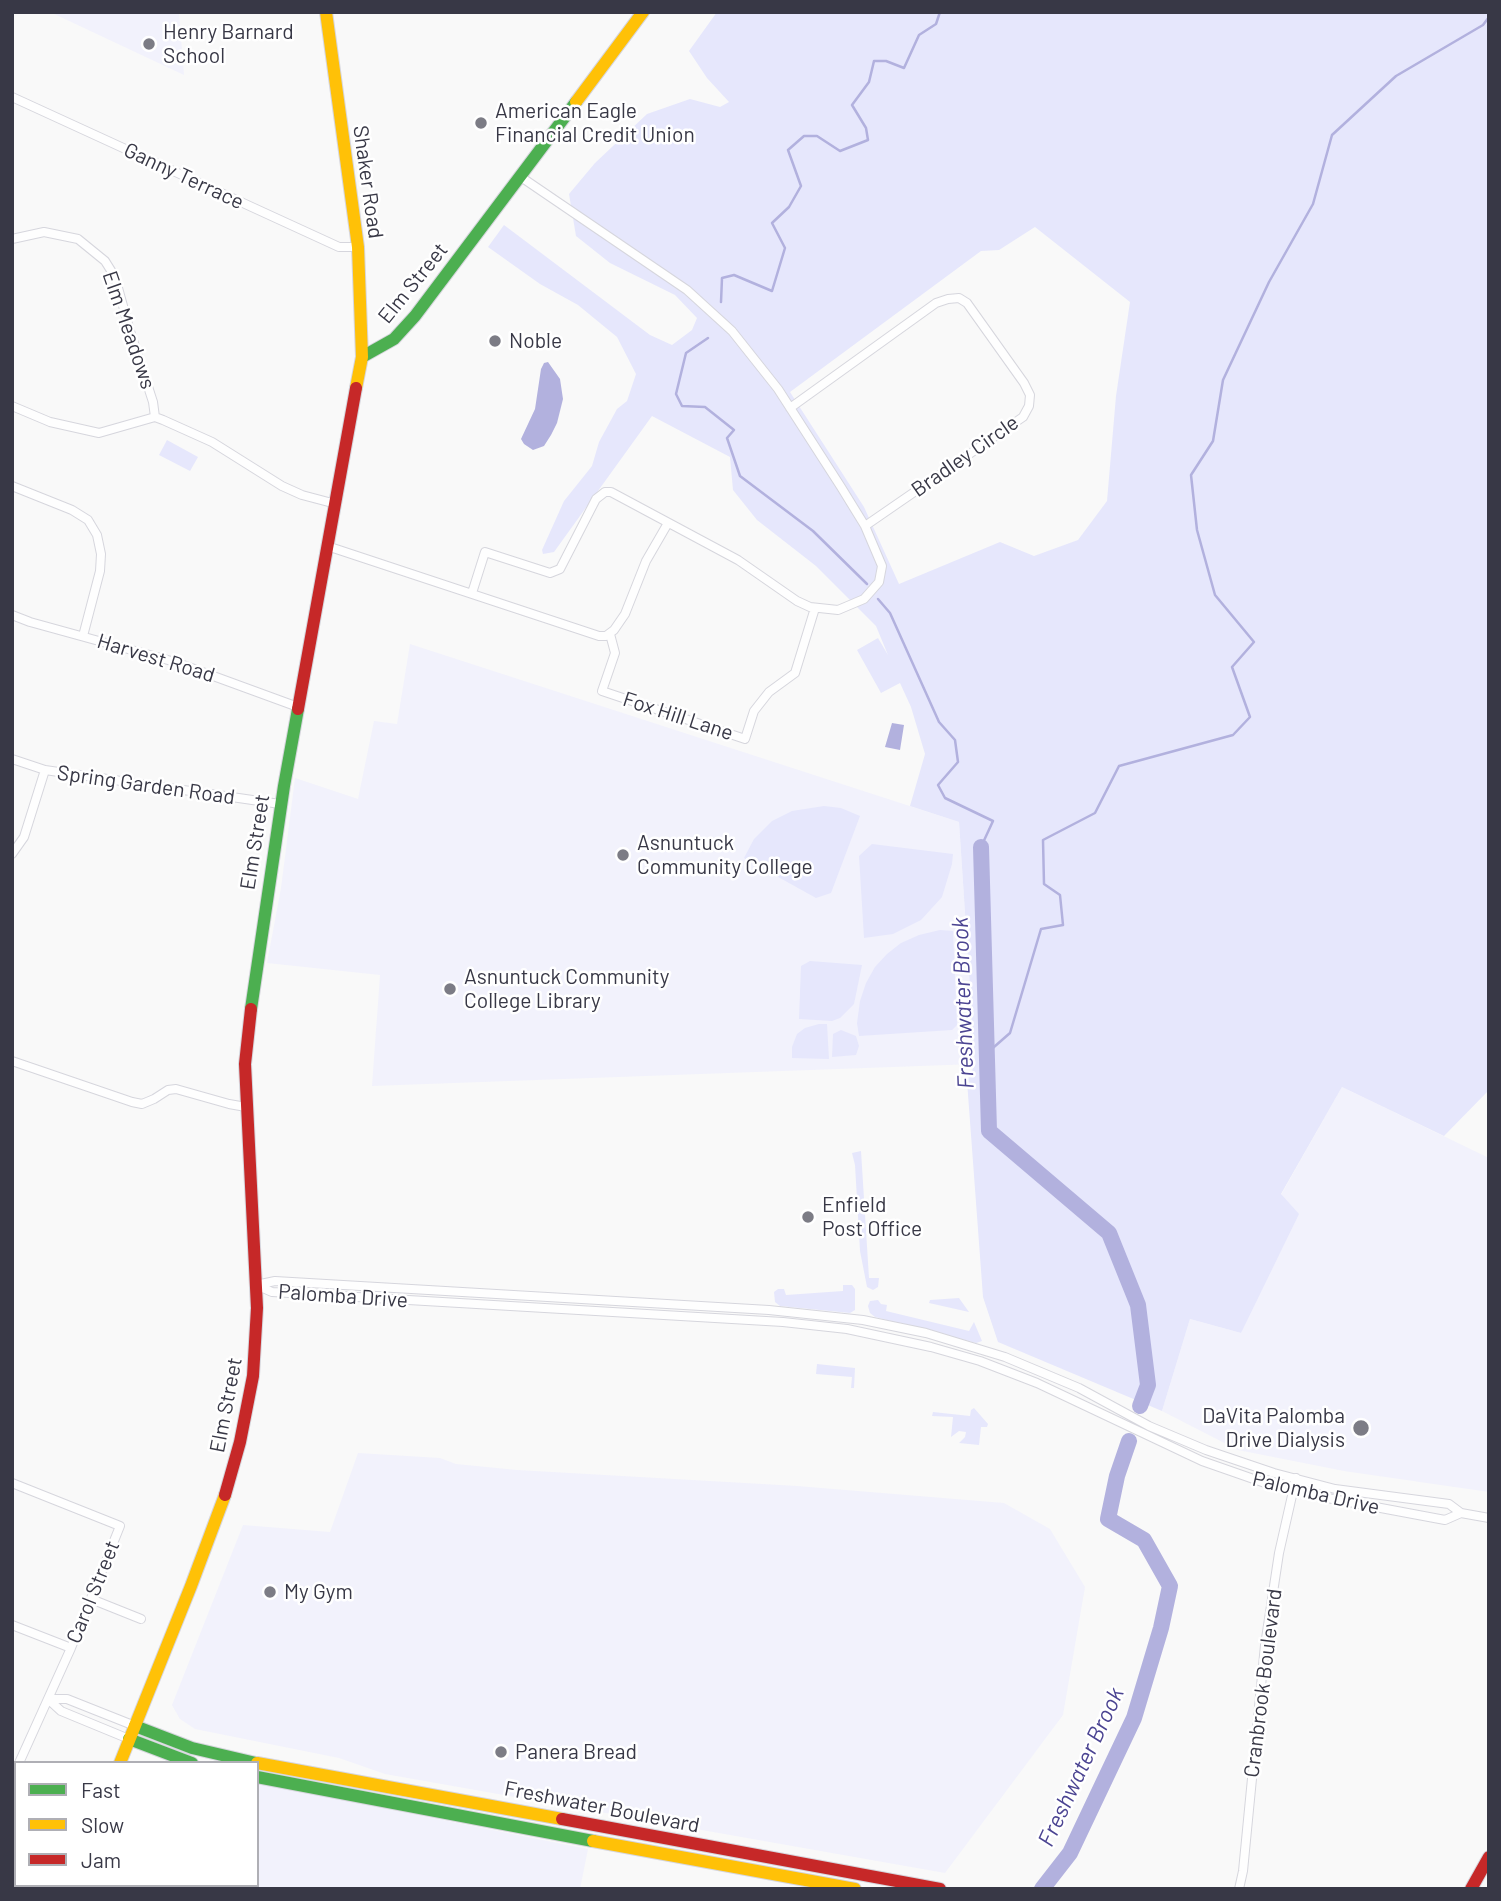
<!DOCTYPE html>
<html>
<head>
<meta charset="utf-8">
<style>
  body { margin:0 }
  #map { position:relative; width:1501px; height:1901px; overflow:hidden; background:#f9f9f9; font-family:Barlow,sans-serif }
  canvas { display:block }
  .frame { position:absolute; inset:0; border:14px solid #383846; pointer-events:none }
  .legend { position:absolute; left:14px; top:1761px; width:245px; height:126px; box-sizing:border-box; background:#fff; border:2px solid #afafb5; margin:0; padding:9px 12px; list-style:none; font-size:21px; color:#383846 }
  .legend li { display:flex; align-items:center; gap:14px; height:35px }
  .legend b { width:35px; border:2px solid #afafb5 }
</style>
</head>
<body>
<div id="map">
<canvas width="1501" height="1901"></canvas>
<div class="frame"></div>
<ul class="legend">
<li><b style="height:9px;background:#4caf50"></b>Fast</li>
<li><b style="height:9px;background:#ffc107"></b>Slow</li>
<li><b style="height:9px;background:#c62828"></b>Jam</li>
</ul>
</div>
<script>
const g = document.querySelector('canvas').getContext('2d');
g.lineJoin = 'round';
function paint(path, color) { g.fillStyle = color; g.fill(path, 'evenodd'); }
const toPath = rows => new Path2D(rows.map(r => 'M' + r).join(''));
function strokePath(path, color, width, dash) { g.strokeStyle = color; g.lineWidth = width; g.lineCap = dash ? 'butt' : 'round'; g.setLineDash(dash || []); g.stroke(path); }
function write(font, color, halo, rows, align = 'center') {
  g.font = font + ' Barlow,sans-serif'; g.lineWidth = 5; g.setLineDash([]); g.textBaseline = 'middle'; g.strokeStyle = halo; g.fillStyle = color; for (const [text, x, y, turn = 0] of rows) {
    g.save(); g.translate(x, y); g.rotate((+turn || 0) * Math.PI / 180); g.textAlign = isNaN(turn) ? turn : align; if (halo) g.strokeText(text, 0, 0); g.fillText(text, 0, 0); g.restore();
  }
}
const built = toPath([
  [50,12,179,12,184,75],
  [410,644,959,822,975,1064,372,1086,380,975,267,963,281,888,295,778,358,799,374,721,397,724],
  [1342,1087,1489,1158,1489,1492,1344,1471,1238,1450,1162,1411,1190,1319,1241,1333,1281,1195],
  [358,1453,440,1458,456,1464,517,1470,797,1486,1004,1503,1050,1529,1085,1587,1063,1715,945,1873,385,1774,339,1758,195,1729,180,1719,172,1705,243,1525,330,1532],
  [257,1783,588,1849,580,1889,93,1889,94,1885,257,1885]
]);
const green = toPath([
  [717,12,1489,12,1489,1090,1444,1136,1342,1087,1281,1194,1299,1214,1241,1333,1190,1319,1162,1411,998,1342,983,1297,967,1081,975,1064,959,822,910,806,925,754,911,707,900,683,881,693,857,650,878,638,888,655,876,626,816,566,757,520,733,490,730,457,652,416,554,552,543,554,542,550,564,501,592,466,599,442,617,409,627,401,636,374,617,337,578,305,540,284,488,247,504,225,650,335,672,345,692,330,697,318,675,295,610,263,576,236,569,194,595,163,647,114,690,99,720,107,729,102,707,78,689,51],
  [1035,227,1130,302,1116,396,1107,501,1078,540,1034,556,1000,542,899,584,864,507,790,392,981,251,999,250],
  [167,440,198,457,190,471,159,455],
  [824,806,841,808,860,816,831,893,816,898,744,858,754,839,772,821,792,811],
  [872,844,953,854,952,864,942,897,921,920,893,934,864,938,859,856],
  [940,930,953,931,957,1025,952,1030,859,1036,857,1023,860,1001,866,983,875,967,887,954,901,943,919,935],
  [810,961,862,965,854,1004,840,1018,832,1021,799,1019,801,966],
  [819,1024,827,1024,829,1059,792,1058,792,1047,797,1034,805,1028],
  [841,1030,856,1036,859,1046,856,1055,832,1057,833,1034],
  [861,1151,869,1278,879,1278,878,1287,873,1290,867,1287,860,1251,855,1165,852,1153],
  [843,1285,852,1285,855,1289,855,1310,850,1313,780,1306,775,1302,774,1292,778,1289,784,1289,786,1295,843,1291],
  [959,1298,969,1312,929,1303,930,1300],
  [878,1300,881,1304,887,1305,886,1311,969,1331,974,1322,982,1341,976,1343,875,1317,870,1313,868,1306,870,1301],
  [817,1364,855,1368,854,1388,851,1388,852,1377,816,1374],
  [974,1408,988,1424,987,1427,981,1427,979,1445,959,1443,965,1437,966,1432,959,1431,951,1437,953,1417,932,1416,933,1412,970,1416,971,1410]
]);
const water = toPath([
  [548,362,560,379,563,399,557,423,551,435,544,446,533,450,524,444,521,439,535,409,541,369,544,363],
  [892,723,904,725,900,750,885,747]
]);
const stream = toPath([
  [721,302,722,278,734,275,772,291,785,248,772,223,789,207,801,186,788,150,804,136,817,136,840,151,868,140,866,128,852,105,869,82,874,61,886,61,904,68,919,35,936,24,940,12],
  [708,338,686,353,676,394,682,406,705,407,734,430,727,438,740,476,813,531,867,584],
  [878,599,890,613,939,722,955,740,958,762,938,785,945,798,993,821,981,847],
  [986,1054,1010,1033,1041,929,1063,925,1060,895,1044,884,1043,840,1095,813,1119,766,1233,735,1250,717,1232,667,1254,642,1215,595,1197,530,1191,475,1213,441,1223,380,1269,282,1313,204,1332,135,1396,76,1483,25,1489,17]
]);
const river = toPath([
  [981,847,989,1131,1109,1233,1138,1305,1148,1385,1140,1406],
  [1042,1889,1070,1853,1134,1718,1161,1628,1170,1586,1144,1540,1108,1519,1117,1476,1129,1441]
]);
const street = toPath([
  [12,97,339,247,358,247],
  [12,239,44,232,78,239,105,261,115,277,130,331,153,402,155,417],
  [12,406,50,422,99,433,155,417,163,420,212,442,282,486,302,495,336,504],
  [790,408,936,303,948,299,959,298,967,303,1024,383,1030,395,1029,406,1023,417,865,526],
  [12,486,72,510,88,520,97,535,101,554,100,571,83,636],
  [327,546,599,636,606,636,614,630,625,614,646,561,668,523],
  [472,593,485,552,550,573,560,569,596,499,605,492,611,492,738,560,797,601,810,607,838,610,864,599,879,582,882,566,865,526,841,487,778,389,732,331,687,290,521,177],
  [12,615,30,622,175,662,298,707],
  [610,634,615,653,602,691,745,739,754,711,769,692,795,673,815,608],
  [12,759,45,770,280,804],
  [12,854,24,837,45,770],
  [12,1061,132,1102,142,1104,154,1099,168,1090,176,1089,229,1104,246,1107],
  [256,1285,275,1281,769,1310,863,1320,926,1333,1005,1357,1079,1388,1149,1426,1206,1450,1274,1473,1335,1489,1449,1504,1461,1513,1489,1518],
  [256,1285,272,1292,783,1322,847,1329,931,1347,980,1361,1037,1383,1202,1461,1265,1483,1322,1497,1445,1520,1461,1513],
  [12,1483,120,1526,71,1648,19,1763],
  [91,1599,141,1619],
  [12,1625,71,1648],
  [48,1699,67,1699,135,1726],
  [48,1699,61,1711,129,1739],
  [14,1775,16,1771],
  [1239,1889,1243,1871,1265,1645,1279,1553,1296,1478]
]);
const fast = toPath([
  [362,357,394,339,415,316,576,102],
  [251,1009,284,786,298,709],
  [135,1726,192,1748,256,1763],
  [129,1739,192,1763],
  [257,1777,593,1841],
  [69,1889,71,1885]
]);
const slow = toPath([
  [326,12,358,247,362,357,356,388],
  [576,102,643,12],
  [120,1763,191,1586,225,1495],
  [257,1763,562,1819],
  [593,1841,855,1889]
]);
const jam = toPath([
  [298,709,356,388],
  [225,1495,240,1442,253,1376,257,1308,245,1064,251,1009],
  [562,1819,940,1889],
  [1471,1889,1489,1857]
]);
const markers = [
  [149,44,7,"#7c7c85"],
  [481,123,7,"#7c7c85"],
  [495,341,7,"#7c7c85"],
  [623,855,7,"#7c7c85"],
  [450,989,7,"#7c7c85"],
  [808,1217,7,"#7c7c85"],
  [1361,1428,9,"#7c7c85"],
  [270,1592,7,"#7c7c85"],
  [501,1752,7,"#7c7c85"]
];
const poiNames = [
  ["Henry Barnard",163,32],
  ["School",163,56],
  ["American Eagle",495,111],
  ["Financial Credit Union",495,135],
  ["Noble",509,341],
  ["Asnuntuck",637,843],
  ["Community College",637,867],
  ["Asnuntuck Community",464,977],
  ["College Library",464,1001],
  ["Enfield",822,1205],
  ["Post Office",822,1229],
  ["DaVita Palomba",1345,1416,"right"],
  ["Drive Dialysis",1345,1440,"right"],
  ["My Gym",284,1592],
  ["Panera Bread",515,1752]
];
const streetNames = [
  ["Ganny Terrace",184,176,25],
  ["Shaker Road",368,182,82],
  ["Elm Street",413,283,-51],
  ["Elm Meadows",129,330,71],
  ["Bradley Circle",965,456,-35],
  ["Harvest Road",156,658,17],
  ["Fox Hill Lane",678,716,18],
  ["Spring Garden Road",146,785,8],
  ["Elm Street",255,842,-81],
  ["Palomba Drive",343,1296,4],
  ["Elm Street",226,1405,-79],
  ["Palomba Drive",1316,1493,13],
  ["Carol Street",93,1592,-68],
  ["Cranbrook Boulevard",1263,1683,-83],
  ["Freshwater Boulevard",602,1807,11]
];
const waterNames = [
  ["Freshwater Brook",963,1003,-92],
  ["Freshwater Brook",1081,1767,-65]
];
paint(built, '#f2f2fc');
paint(green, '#e6e7fc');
paint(water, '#b2b1de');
strokePath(stream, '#b2b1de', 2.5);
strokePath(river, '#b2b1de', 16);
strokePath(street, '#d6d6dd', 10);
strokePath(fast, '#d6d6dd', 14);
strokePath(slow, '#d6d6dd', 14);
strokePath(jam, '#d6d6dd', 14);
strokePath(street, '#fefefe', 8);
strokePath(fast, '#4caf50', 12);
strokePath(slow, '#ffc107', 12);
strokePath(jam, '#c62828', 12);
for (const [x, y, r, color] of markers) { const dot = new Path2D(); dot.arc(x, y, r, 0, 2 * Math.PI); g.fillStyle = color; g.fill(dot); strokePath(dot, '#fff', 2.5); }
write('21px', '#383846', '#fff', poiNames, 'left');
write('21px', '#383846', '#fff', streetNames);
write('italic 23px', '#4b4492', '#fff', waterNames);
</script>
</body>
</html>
